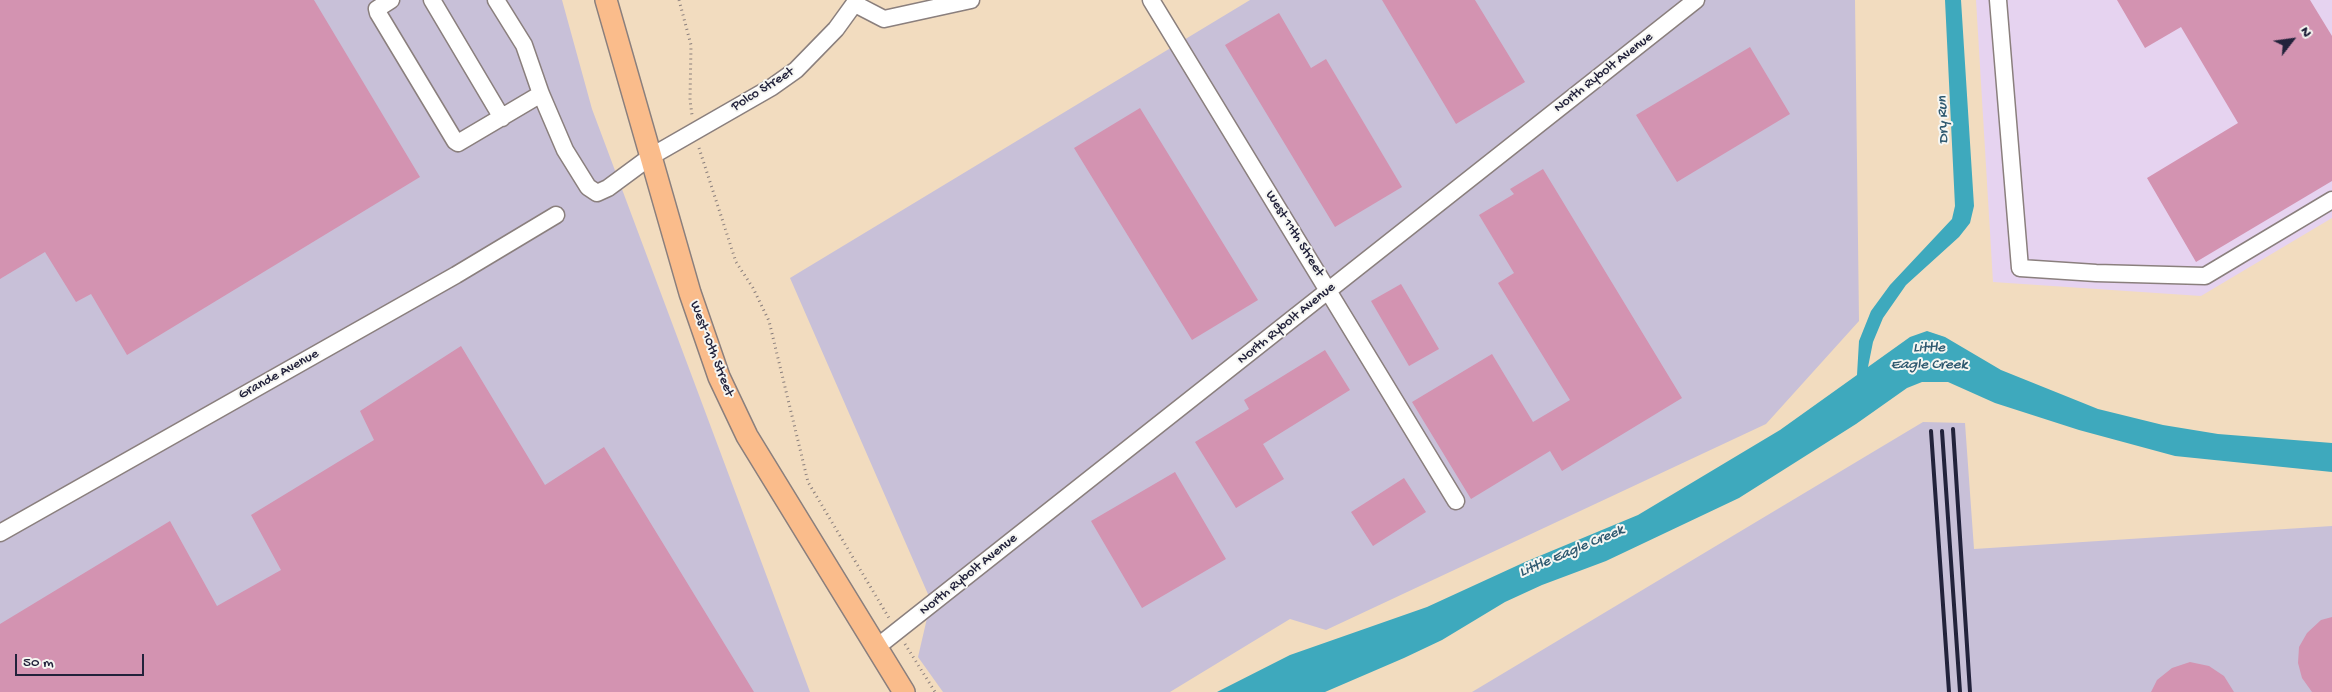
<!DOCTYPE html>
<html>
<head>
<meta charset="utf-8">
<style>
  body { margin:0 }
  #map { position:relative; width:2332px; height:692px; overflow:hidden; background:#f2dcbf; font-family:"Gochi Hand",sans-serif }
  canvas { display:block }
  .north { position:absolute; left:2267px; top:15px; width:50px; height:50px; -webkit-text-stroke:4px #f6f6f2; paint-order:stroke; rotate:60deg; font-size:14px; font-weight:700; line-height:20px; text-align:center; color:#22223b }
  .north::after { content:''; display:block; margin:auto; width:18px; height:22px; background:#22223b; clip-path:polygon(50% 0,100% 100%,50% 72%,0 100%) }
  .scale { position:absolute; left:15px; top:654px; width:129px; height:22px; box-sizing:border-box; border:2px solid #22223b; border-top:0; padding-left:6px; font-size:15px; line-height:18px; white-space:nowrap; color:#22223b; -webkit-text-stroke:4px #f6f6f2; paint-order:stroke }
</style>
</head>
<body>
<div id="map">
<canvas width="2332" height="692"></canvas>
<div class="north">N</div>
<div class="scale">50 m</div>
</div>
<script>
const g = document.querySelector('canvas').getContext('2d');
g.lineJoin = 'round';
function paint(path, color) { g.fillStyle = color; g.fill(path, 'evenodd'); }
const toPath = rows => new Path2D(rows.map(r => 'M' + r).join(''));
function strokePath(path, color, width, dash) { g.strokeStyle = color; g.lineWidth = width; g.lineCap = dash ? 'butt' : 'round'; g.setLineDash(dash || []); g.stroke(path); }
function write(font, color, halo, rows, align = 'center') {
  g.font = font + ' "Gochi Hand",sans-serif'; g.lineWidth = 4; g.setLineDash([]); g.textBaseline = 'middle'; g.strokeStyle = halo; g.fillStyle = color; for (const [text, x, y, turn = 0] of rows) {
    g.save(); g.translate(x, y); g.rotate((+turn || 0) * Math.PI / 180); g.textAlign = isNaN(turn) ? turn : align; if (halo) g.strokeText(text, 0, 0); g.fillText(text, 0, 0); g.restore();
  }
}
const built = toPath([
  [1976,0,2332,0,2332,218,2201,296,1993,282]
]);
const industrial = toPath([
  [0,0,562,0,592,109,810,692,0,692],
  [1250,0,1855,0,1859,321,1766,424,1326,630,1290,619,1170,692,943,692,918,657,931,601,790,278],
  [1923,422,1965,423,1974,549,2332,526,2332,692,1472,692]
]);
const water = toPath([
  [1945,0,1961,0,1974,206,1970,223,1959,237,1906,285,1883,318,1873,342,1868,367,1910,337,1927,331,1945,337,2001,370,2098,409,2163,425,2218,434,2332,443,2332,472,2175,456,2079,430,1995,403,1948,382,1922,382,1907,388,1856,424,1739,498,1606,561,1542,585,1505,602,1442,640,1404,658,1325,692,1217,692,1290,655,1427,607,1525,562,1638,515,1780,430,1857,375,1859,341,1871,311,1890,285,1952,219,1955,206]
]);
const building = toPath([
  [0,0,314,0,420,177,127,355,91,294,76,302,45,252,0,279],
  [1382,0,1475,0,1525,82,1456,124],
  [2117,0,2310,0,2332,36,2332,181,2196,262,2147,178,2238,123,2181,27,2145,48],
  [1279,13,1311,68,1326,59,1402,187,1335,227,1225,45],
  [1750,47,1790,114,1677,182,1636,115],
  [1140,108,1258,300,1192,340,1074,148],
  [1543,169,1682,398,1562,471,1550,451,1471,499,1412,402,1492,354,1533,422,1570,400,1498,283,1514,273,1479,215,1514,194,1510,189],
  [1401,284,1439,349,1409,366,1371,301],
  [461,346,545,485,604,447,754,692,0,692,0,624,170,521,217,606,281,570,251,515,374,440,360,411],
  [1325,350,1350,390,1263,444,1284,479,1236,508,1195,442,1249,409,1244,400],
  [1175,472,1226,559,1142,608,1091,521],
  [1404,478,1426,512,1373,546,1351,512],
  [2332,617,2332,692,2312,692,2302,678,2298,663,2299,647,2307,633,2321,620],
  [2190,662,2209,666,2224,676,2234,692,2151,692,2157,680,2172,668]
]);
const path = toPath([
  [679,0,691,45,690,100,692,115],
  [699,148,736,262,753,288,769,321,808,482,889,618],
  [905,644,935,692]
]);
const minor = toPath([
  [391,0,377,9,378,13,455,141,458,143,541,94],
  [432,0,502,118],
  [496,0,524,45,541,94,565,150,588,187,597,193,608,188,650,157,772,87,796,70,836,29,857,0],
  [1151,0,1456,501],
  [1998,0,2020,268,2096,273,2205,276,2332,200],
  [855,4,884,19,971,0],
  [0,533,456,275,556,215],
  [877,647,1696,0]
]);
const major = toPath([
  [606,0,690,293,719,377,747,436,904,692]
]);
const rail = toPath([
  [1953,429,1970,692],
  [1931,431,1949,692],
  [1942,431,1960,692]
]);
const streetNames = [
  ["North Rybolt Avenue",1604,73,-38],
  ["Polco Street",763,90,-32],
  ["West 11th Street",1294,234,58],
  ["North Rybolt Avenue",1287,324,-39],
  ["West 10th Street",711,349,69],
  ["Grande Avenue",279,375,-29],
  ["North Rybolt Avenue",969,575,-39]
];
const waterNames = [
  ["Dry Run",1944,120,-92],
  ["Little",1929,349],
  ["Eagle Creek",1929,366],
  ["Little Eagle Creek",1572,552,-23]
];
paint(built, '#e6d3f0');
paint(industrial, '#c8c0d8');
paint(water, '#3ea9bd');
paint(building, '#d393b1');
strokePath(minor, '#8a7f7d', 19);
strokePath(major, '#8a7f7d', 24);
strokePath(path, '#8a7f7d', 3, [1, 4]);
strokePath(minor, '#fff', 16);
strokePath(major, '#fabc8b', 21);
strokePath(rail, '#22223b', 4);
write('14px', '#22223b', '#f6f6f2', streetNames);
write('italic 15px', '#2d586f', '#f6f6f2', waterNames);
</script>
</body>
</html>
